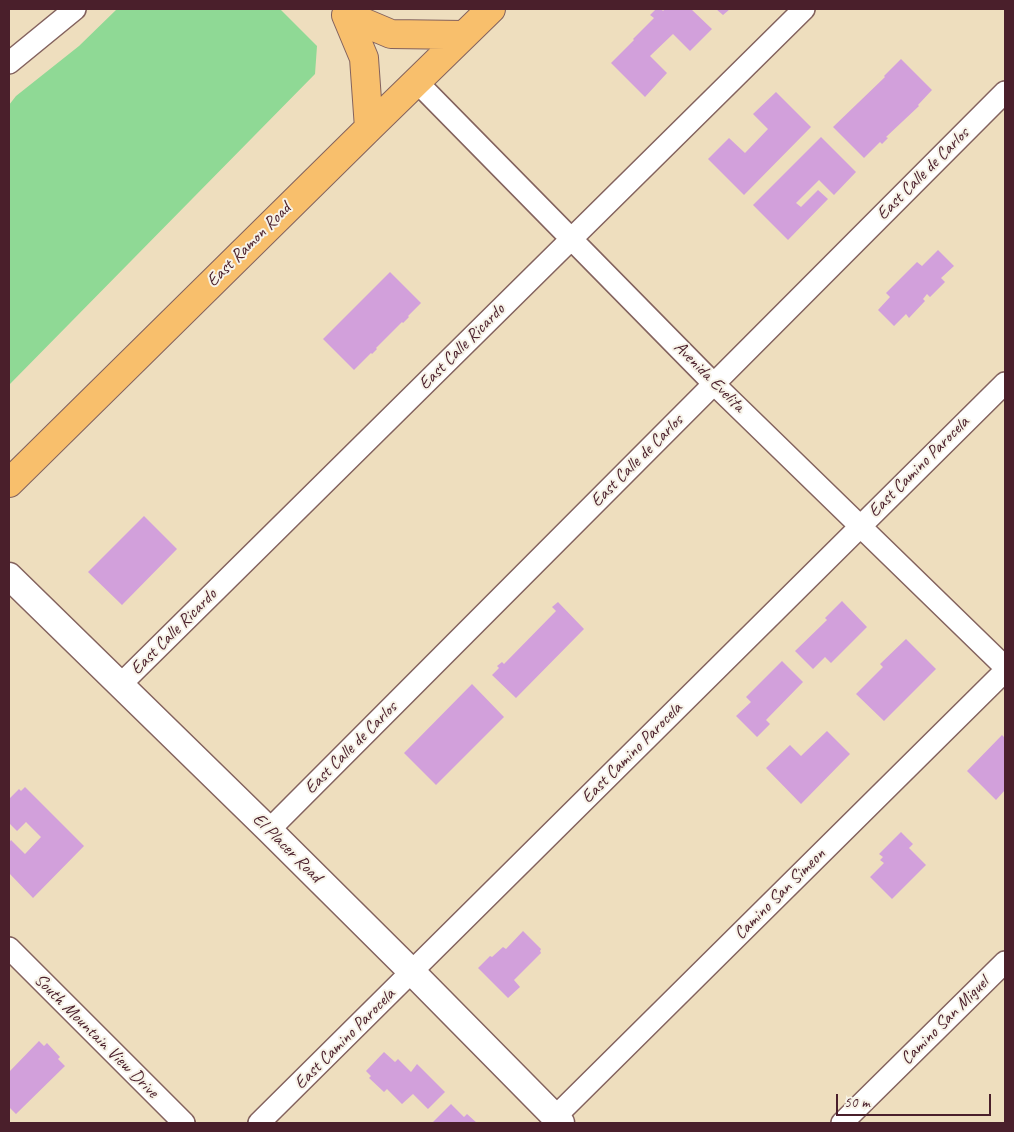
<!DOCTYPE html>
<html>
<head>
<meta charset="utf-8">
<style>
  body { margin:0 }
  #map { position:relative; width:1014px; height:1132px; overflow:hidden; background:#eedebe; font-family:Caveat,sans-serif }
  canvas { display:block }
  .frame { position:absolute; inset:0; border:10px solid #4a1f2b; pointer-events:none }
  .scale { position:absolute; left:836px; top:1094px; width:155px; height:22px; box-sizing:border-box; border:2px solid #4a1f2b; border-top:0; padding-left:6px; font-size:15px; line-height:18px; white-space:nowrap; color:#4a1f2b; -webkit-text-stroke:4px #f7f3e8; paint-order:stroke }
</style>
</head>
<body>
<div id="map">
<canvas width="1014" height="1132"></canvas>
<div class="frame"></div>
<div class="scale">50 m</div>
</div>
<script>
const g = document.querySelector('canvas').getContext('2d');
g.lineJoin = 'round';
function paint(path, color) { g.fillStyle = color; g.fill(path, 'evenodd'); }
const toPath = rows => new Path2D(rows.map(r => 'M' + r).join(''));
function strokePath(path, color, width, dash) { g.strokeStyle = color; g.lineWidth = width; g.lineCap = dash ? 'butt' : 'round'; g.setLineDash(dash || []); g.stroke(path); }
function write(font, color, halo, rows, align = 'center') {
  g.font = font + ' Caveat,sans-serif'; g.lineWidth = 4; g.setLineDash([]); g.textBaseline = 'middle'; g.strokeStyle = halo; g.fillStyle = color; for (const [text, x, y, turn = 0] of rows) {
    g.save(); g.translate(x, y); g.rotate((+turn || 0) * Math.PI / 180); g.textAlign = isNaN(turn) ? turn : align; if (halo) g.strokeText(text, 0, 0); g.fillText(text, 0, 0); g.restore();
  }
}
const green = toPath([
  [117,9,280,9,317,46,315,74,9,385,9,105,16,96,79,46]
]);
const building = toPath([
  [656,9,661,9,663,11,665,9,691,9,712,29,690,51,673,34,650,56,667,73,645,97,611,63,634,40,633,39,654,18,650,15],
  [716,9,730,9,723,15],
  [901,59,932,90,918,105,919,106,886,137,888,138,882,144,880,142,864,158,833,127,885,77,884,76],
  [776,92,811,127,744,195,708,159,729,138,745,153,768,129,753,114],
  [821,137,856,172,834,195,819,180,796,203,801,207,818,190,828,199,788,240,753,205],
  [938,250,954,266,941,278,945,282,930,297,927,294,923,299,925,301,909,318,906,314,894,326,878,310,890,297,886,293,917,262,922,266],
  [390,272,421,303,408,316,409,317,403,323,402,322,376,348,377,349,372,354,371,353,354,370,323,339],
  [144,516,177,549,122,605,88,572],
  [842,601,867,627,831,663,825,657,813,669,795,651,827,620,825,618],
  [558,602,584,629,516,698,492,675,499,668,497,666,502,662,504,664,556,611,552,607],
  [906,639,936,669,884,721,856,694,883,667,880,664],
  [782,661,803,682,766,720,770,724,757,737,736,716,751,702,746,697],
  [472,684,504,717,436,785,404,753],
  [827,731,850,754,801,804,766,768,790,745,801,756],
  [1002,735,1005,738,1005,790,996,800,967,771],
  [25,787,84,846,33,898,9,873,9,843,11,840,25,854,41,837,26,822,17,831,9,823,9,799,19,789,21,791],
  [901,832,913,844,909,848,926,865,892,899,870,877,884,863,880,860,883,857,879,854],
  [523,931,541,949,540,951,541,953,514,980,520,987,508,998,478,968,490,956,492,957,503,947,506,949],
  [39,1041,44,1046,47,1043,60,1057,58,1059,65,1066,16,1114,9,1107,9,1072],
  [384,1052,395,1062,398,1059,411,1072,417,1064,445,1092,428,1109,413,1094,402,1104,387,1089,384,1092,369,1078,371,1076,366,1071],
  [451,1104,464,1117,467,1114,477,1123,432,1123]
]);
const minor = toPath([
  [9,63,75,9],
  [417,82,714,384,1005,667],
  [120,685,804,9],
  [269,830,1005,92],
  [9,948,184,1123],
  [555,1117,1005,671],
  [259,1123,1005,383],
  [842,1123,1005,962]
]);
const tertiary = toPath([
  [9,576,269,830,412,972,561,1123]
]);
const primary = toPath([
  [346,15,391,34,464,35],
  [346,15,364,58,369,128],
  [9,483,369,128,491,9]
]);
const streetNames = [
  ["East Calle de Carlos",923,174,-45],
  ["East Ramon Road",249,245,-45],
  ["East Calle Ricardo",462,347,-45],
  ["Avenida Evelita",709,377,45],
  ["East Calle de Carlos",637,461,-45],
  ["East Camino Parocela",919,467,-45],
  ["East Calle Ricardo",174,632,-45],
  ["East Calle de Carlos",351,748,-45],
  ["East Camino Parocela",632,753,-45],
  ["El Placer Road",287,848,45],
  ["Camino San Simeon",780,894,-45],
  ["Camino San Miguel",945,1021,-45],
  ["South Mountain View Drive",96,1036,45],
  ["East Camino Parocela",345,1039,-45]
];
paint(green, '#8fd995');
paint(building, '#d2a0db');
strokePath(minor, '#83625e', 24);
strokePath(tertiary, '#83625e', 29);
strokePath(primary, '#83625e', 30);
strokePath(minor, '#fff', 21);
strokePath(tertiary, '#fff', 26);
strokePath(primary, '#f8bf6c', 28);
write('18px', '#4a1f2b', '#f7f3e8', streetNames);
</script>
</body>
</html>
